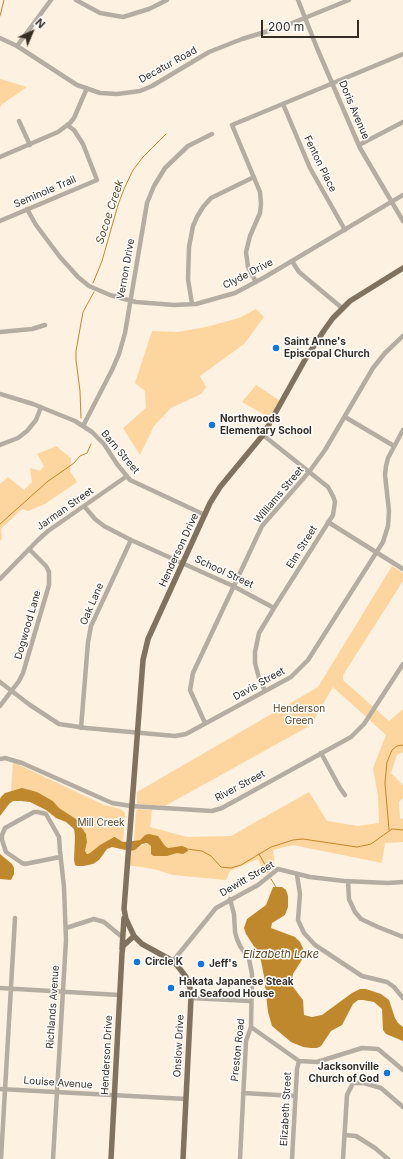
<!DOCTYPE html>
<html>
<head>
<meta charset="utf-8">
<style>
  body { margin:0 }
  #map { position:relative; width:403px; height:1159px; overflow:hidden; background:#fdf1e1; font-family:Inter,sans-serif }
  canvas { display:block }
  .north { position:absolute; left:12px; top:12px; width:40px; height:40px; -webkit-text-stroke:3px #fff; paint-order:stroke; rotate:44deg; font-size:11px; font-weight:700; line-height:16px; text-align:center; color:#352d23 }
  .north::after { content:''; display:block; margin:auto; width:14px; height:18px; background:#352d23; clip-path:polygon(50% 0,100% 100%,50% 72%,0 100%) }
  .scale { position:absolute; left:261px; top:20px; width:98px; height:18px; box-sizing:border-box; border:2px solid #352d23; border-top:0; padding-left:5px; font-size:12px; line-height:14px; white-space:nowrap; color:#352d23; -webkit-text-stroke:3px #fff; paint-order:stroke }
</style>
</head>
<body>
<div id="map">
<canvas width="403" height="1159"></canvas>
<div class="north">N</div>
<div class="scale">200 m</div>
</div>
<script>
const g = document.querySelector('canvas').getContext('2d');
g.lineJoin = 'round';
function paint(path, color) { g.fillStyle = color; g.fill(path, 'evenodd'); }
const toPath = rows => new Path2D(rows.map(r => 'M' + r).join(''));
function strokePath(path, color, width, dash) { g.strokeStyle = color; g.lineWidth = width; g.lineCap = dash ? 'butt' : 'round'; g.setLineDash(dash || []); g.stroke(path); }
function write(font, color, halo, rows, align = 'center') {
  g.font = font + ' Inter,sans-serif'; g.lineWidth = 3; g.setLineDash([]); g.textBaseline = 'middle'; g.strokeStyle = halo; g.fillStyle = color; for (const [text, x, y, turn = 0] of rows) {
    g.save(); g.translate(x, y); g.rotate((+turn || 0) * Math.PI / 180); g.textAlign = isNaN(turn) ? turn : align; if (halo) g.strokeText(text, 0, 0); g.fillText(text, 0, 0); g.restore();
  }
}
const green = toPath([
  [0,79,27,87,1,105,0,108],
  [256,309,264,317,244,344,200,376,206,387,201,394,171,408,154,426,140,455,123,428,146,408,145,391,135,383,152,331,178,332,206,327,239,318],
  [256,385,282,402,272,419,242,402],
  [56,446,71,458,70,471,77,482,45,504,28,511,22,509,1,529,2,539,0,541,0,484,8,477,24,490,32,482,30,468,40,471,44,466,37,454],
  [392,566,403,573,403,581,343,675,343,680,389,721,403,709,403,752,397,755,391,773,403,785,403,798,399,802,400,818,403,819,403,842,385,843,382,863,293,845,273,850,275,867,266,874,258,859,230,871,226,880,173,875,154,869,127,865,130,851,135,850,144,844,149,844,151,846,151,854,153,856,165,856,145,835,140,840,134,841,136,811,138,809,152,810,150,827,187,837,231,836,309,792,327,821,358,826,379,823,378,796,373,768,386,735,333,687,311,725,165,806,138,804,137,803,137,792,318,687],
  [13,762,104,805,121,809,125,813,125,816,123,842,116,837,114,837,100,845,90,853,85,853,87,842,86,834,76,819,59,808,53,801,37,792,32,791,11,791]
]);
const water = toPath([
  [22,788,37,792,53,801,59,808,76,819,86,834,87,842,85,851,87,854,90,853,100,845,114,837,115,837,123,842,133,841,140,840,145,835,149,834,158,836,165,846,168,848,182,846,187,848,188,851,183,854,177,853,167,856,153,856,151,854,151,846,147,843,142,844,135,850,130,851,112,847,107,849,99,860,93,864,83,866,77,866,75,865,74,860,75,837,74,829,66,822,56,818,46,810,30,802,21,801,13,801,9,804,0,816,0,799,1,797,5,793],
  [0,854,12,864,14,868,14,874,11,880,0,879],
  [273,887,282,887,286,890,288,896,288,907,285,915,272,923,271,928,295,937,300,942,303,948,304,954,303,958,293,974,292,979,293,987,303,1000,304,1015,312,1017,322,1015,352,993,360,989,366,989,381,994,389,1000,395,1018,398,1023,403,1027,403,1041,386,1034,383,1030,382,1009,374,1002,363,1000,358,1000,353,1004,342,1025,331,1031,321,1046,317,1048,311,1048,303,1047,291,1042,272,1026,268,1012,264,976,261,961,257,951,246,934,244,928,247,919,266,905]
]);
const stream = toPath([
  [0,16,4,0],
  [93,283,102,261,118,205,124,189,133,170,143,157,166,134],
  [81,418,80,391,76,360,76,351,83,312,94,292],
  [0,524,47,482,74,463,80,456,87,453,91,444],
  [389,830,385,783,387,762,392,750,397,746,403,745],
  [187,849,202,851,211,856,221,867,231,868,241,865,271,847,293,840,303,839,357,847,371,844,392,829,403,830],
  [259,854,269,872],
  [271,879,276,887]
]);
const minor = toPath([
  [76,0,100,13,123,17,149,9,167,0],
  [298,0,317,48,360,148,403,221],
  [0,38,17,46,77,85,100,93,117,94,140,91,152,86,209,52,242,39,285,26,349,0],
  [17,46,51,0],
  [283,104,310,168,345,230],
  [19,121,30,145],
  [359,145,403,122],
  [0,157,58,132,70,123,74,118,87,88],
  [27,209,36,225,60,257,78,277,89,286,110,295,136,302,174,305,196,304,235,293,265,277,403,195],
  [0,221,97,180,83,144,74,130,67,125],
  [292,261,299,272,342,308],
  [256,282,248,267,246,252,250,236,260,213,261,204,260,192,232,125,403,54],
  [192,304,188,279,189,247,193,226,197,217,203,207,211,198,254,177],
  [0,332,32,329,45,325],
  [0,394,33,404,75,421,92,432,104,444,117,464,130,480,205,515],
  [345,417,394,446],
  [83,426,112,370,119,354,125,333,147,203,154,186,165,168,188,146,212,134],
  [263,435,328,487,333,496,335,502,333,515,274,608,259,633,255,652,255,663,259,678,265,691],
  [0,445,18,438,27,431,36,420,41,407],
  [84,506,95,519,104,526,131,540,233,586,274,608],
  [328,522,403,569],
  [0,579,38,540,48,531,127,476],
  [0,682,30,705,59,724,86,728,175,736,186,734,291,677,308,660,383,542,388,526,389,511,385,475,386,466,388,458,403,430],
  [0,706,19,681,23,673,49,585,49,572,46,566,29,549],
  [205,723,190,690,193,673,262,526,309,472,325,450,373,368,385,353,403,336],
  [81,728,88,642,91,626,131,540],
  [321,753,340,788,345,795],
  [0,759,5,758,22,763,112,803,131,806,212,811,222,808,351,737,364,724,403,664],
  [297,875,300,894,298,920,304,933,315,945,362,976,387,982,394,987,403,998],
  [348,881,349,899,355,912,361,919,378,927,403,937],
  [230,899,234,914,235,932,237,939,240,946,249,959,252,974,251,1027,246,1041,240,1159],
  [66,928,94,919,104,922,122,937],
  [173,961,216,908,258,885,278,869,310,877,344,881,388,883,403,882],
  [0,988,119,995],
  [191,998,250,1001],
  [251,1027,299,1061,317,1062,362,1048,378,1049,403,1070],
  [0,1089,186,1099],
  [243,1093,295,1096],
  [345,1135,356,1136,375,1148,388,1159],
  [1,1159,15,918],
  [53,1159,66,940,64,887,60,851,59,837,46,814,38,812,34,812,5,828,2,835,2,840,6,852,22,863,25,864,60,857],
  [292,1159,297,1069,299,1061],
  [343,1159,347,1095,353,1083,364,1083,381,1088,403,1107]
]);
const major = toPath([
  [122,949,124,918],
  [111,1159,122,953,123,946,134,936],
  [183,1159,191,998,190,988,186,977,180,969,173,961,142,944,134,936,126,919,124,909,143,660,148,639,210,503,220,487,263,435,306,358,325,329,333,318,350,301,403,268]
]);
const markers = [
  [276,348,4,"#1375dd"],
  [212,425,4,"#1375dd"],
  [137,962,4,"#1375dd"],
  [201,964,4,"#1375dd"],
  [171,988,4,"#1375dd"],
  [387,1073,4,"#1375dd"]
];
const streetNames = [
  ["Decatur Road",168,65,-29],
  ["Doris Avenue",354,110,67],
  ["Fenton Place",320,164,64],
  ["Seminole Trail",45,192,-23],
  ["Vernon Drive",126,269,-80],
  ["Clyde Drive",248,274,-27],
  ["Barn Street",120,452,50],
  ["Williams Street",279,495,-50],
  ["Jarman Street",65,509,-35],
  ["Elm Street",302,547,-58],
  ["Henderson Drive",179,550,-65],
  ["School Street",224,572,25],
  ["Oak Lane",92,604,-67],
  ["Dogwood Lane",28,625,-74],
  ["Davis Street",259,684,-29],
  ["River Street",240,786,-28],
  ["Dewitt Street",247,879,-30],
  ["Richlands Avenue",53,1007,-86],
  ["Onslow Drive",179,1046,-87],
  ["Preston Road",238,1050,-84],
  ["Henderson Drive",107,1055,-87],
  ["Louise Avenue",58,1083,4],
  ["Elizabeth Street",286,1109,-87]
];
const poiNames = [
  ["Saint Anne's",284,342],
  ["Episcopal Church",284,354],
  ["Northwoods",220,419],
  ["Elementary School",220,431],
  ["Circle K",145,962],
  ["Jeff's",209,964],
  ["Hakata Japanese Steak",179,982],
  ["and Seafood House",179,994],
  ["Jacksonville",379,1067,"right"],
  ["Church of God",379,1079,"right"]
];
const parkNames = [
  ["Henderson",299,709],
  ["Green",299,721],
  ["Mill Creek",101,823]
];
const waterNames = [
  ["Socoe Creek",110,212,-72],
  ["Elizabeth Lake",281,955]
];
paint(green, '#fdd59e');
paint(water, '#bf882c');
strokePath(stream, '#bf882c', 1);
strokePath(minor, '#b5aca2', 4.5);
strokePath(major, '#80725f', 5.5);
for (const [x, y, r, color] of markers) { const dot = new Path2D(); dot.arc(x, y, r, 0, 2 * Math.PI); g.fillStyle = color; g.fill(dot); strokePath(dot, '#fff', 1.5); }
write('10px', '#352d23', '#fff', streetNames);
write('bold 10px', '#352d23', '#fff', poiNames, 'left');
write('10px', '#573f1b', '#fff', parkNames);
write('italic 11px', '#5c431f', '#fff', waterNames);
</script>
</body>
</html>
